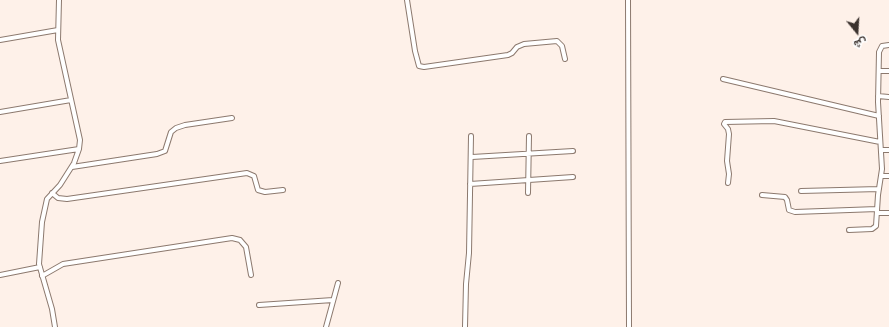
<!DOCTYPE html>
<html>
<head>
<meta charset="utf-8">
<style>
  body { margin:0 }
  #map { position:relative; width:889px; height:327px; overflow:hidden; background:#fef1e9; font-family:"PT Sans Narrow",Vazirmatn,sans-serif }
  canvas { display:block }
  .north { position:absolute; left:837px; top:12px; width:40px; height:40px; -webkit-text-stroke:3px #fff; paint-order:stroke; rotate:162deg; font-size:11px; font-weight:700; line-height:16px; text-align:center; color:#3b322e }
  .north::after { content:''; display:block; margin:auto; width:14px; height:18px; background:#3b322e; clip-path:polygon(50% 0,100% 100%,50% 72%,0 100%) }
</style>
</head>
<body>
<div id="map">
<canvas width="889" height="327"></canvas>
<div class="north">ش</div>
</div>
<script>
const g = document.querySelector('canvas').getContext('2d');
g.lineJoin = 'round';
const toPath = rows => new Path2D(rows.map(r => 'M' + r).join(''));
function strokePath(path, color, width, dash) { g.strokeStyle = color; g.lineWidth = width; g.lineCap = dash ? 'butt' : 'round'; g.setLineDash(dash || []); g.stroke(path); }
const minor = toPath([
  [407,0,415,51,419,66,424,67,508,55,512,53,517,47,524,44,557,41,562,46,565,59],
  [628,0,629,327],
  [0,40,58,30],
  [879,71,889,71],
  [723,79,879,116],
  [878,96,889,97],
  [0,112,71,100],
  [881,150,889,150],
  [472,157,573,151],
  [0,161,79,149],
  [72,167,157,154,165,151,171,132,176,128,185,125,232,118],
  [881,176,889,176],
  [728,183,729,174,727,161,729,134,728,129,724,124,725,122,774,121,880,142],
  [470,184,573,177],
  [801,191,879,189],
  [52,193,58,198,67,199,247,173,254,176,258,190,265,192,283,190],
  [528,193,529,136],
  [762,195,785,197,787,200,789,210,795,212,877,209],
  [877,213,889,213],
  [849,230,872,229,876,226,878,195,882,169,878,102,879,52,882,46,889,45],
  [0,275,40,267],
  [42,276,63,264,232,238,240,240,246,247,251,275],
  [259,305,333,300],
  [55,327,52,309,39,264,42,222,47,199,60,185,74,163,79,149,80,140,60,49,58,40,59,0],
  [326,327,338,283],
  [465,327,466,284,469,253,471,136]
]);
strokePath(minor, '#8c796e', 6);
strokePath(minor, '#fff', 4);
</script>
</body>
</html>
